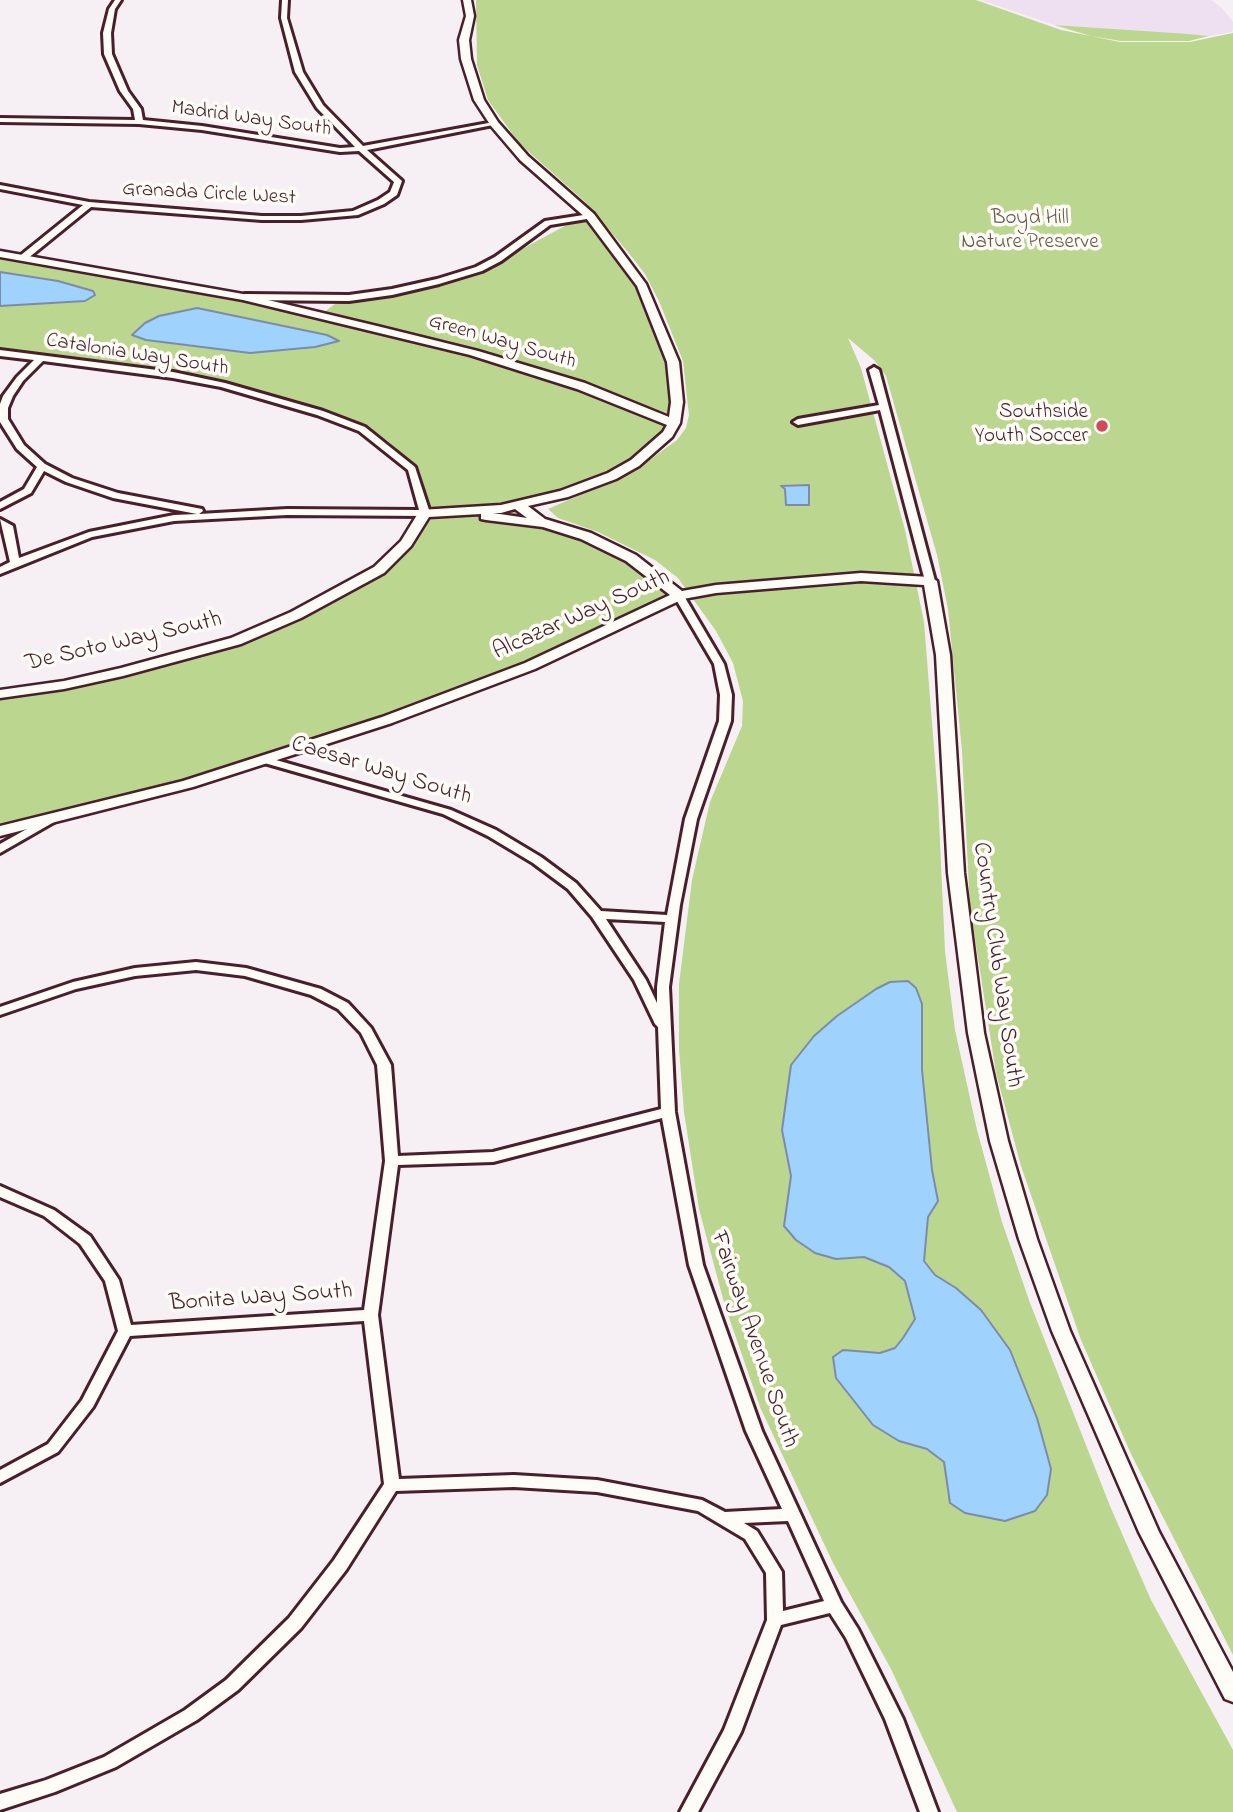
<!DOCTYPE html>
<html>
<head>
<meta charset="utf-8">
<style>
  body { margin:0 }
  canvas { display:block; background:#f6eff4 }
</style>
</head>
<body>
<canvas width="1233" height="1812"></canvas>
<script>
const g = document.querySelector('canvas').getContext('2d');
g.lineJoin = 'round';
function paint(path, color) { g.fillStyle = color; g.fill(path, 'evenodd'); }
const toPath = rows => new Path2D(rows.map(r => 'M' + r).join(''));
function strokePath(path, color, width, dash) { g.strokeStyle = color; g.lineWidth = width; g.lineCap = dash ? 'butt' : 'round'; g.setLineDash(dash || []); g.stroke(path); }
function write(font, color, halo, rows, align = 'center') {
  g.font = font + ' "Indie Flower",sans-serif'; g.lineWidth = 7; g.setLineDash([]); g.textBaseline = 'middle'; g.strokeStyle = halo; g.fillStyle = color; for (const [text, x, y, turn = 0] of rows) {
    g.save(); g.translate(x, y); g.rotate((+turn || 0) * Math.PI / 180); g.textAlign = isNaN(turn) ? turn : align; if (halo) g.strokeText(text, 0, 0); g.fillText(text, 0, 0); g.restore();
  }
}
const built = toPath([
  [981,0,1211,0,1222,8,1233,22,1233,28,1232,32,1209,36,1054,25]
]);
const green = toPath([
  [476,0,976,0,1061,30,1120,42,1190,42,1233,33,1233,1655,1131,1454,1081,1340,1021,1166,996,1073,970,907,962,751,948,609,937,555,886,376,874,360,848,338,861,368,905,530,924,622,938,798,945,951,955,1030,977,1130,1002,1222,1030,1303,1110,1506,1151,1600,1233,1750,1233,1812,957,1812,891,1669,833,1563,760,1407,725,1306,699,1209,684,1112,679,1049,679,984,692,880,710,802,742,726,743,701,733,663,716,631,678,578,655,560,598,532,558,518,548,509,634,471,677,440,686,428,689,415,683,361,659,301,645,274,628,252,584,201,519,143,488,100,477,65],
  [1054,25,1188,34,1209,36,1189,41,1121,41,1091,36],
  [586,219,637,287,653,323,667,363,671,402,669,414,586,383,478,351,323,313,339,301,483,270,576,220],
  [0,256,240,300,374,331,471,356,579,388,668,421,663,433,632,460,584,484,526,500,470,509,431,510,420,472,388,441,364,427,312,407,226,383,165,371,0,351],
  [523,507,626,560,671,595,527,663,384,716,186,780,0,827,0,698,85,684,172,664,238,644,293,622,382,572,413,544,429,516]
]);
const water = toPath([
  [0,272,58,281,93,291,95,295,85,301,0,306,0,272],
  [197,308,327,335,339,341,315,347,250,353,146,340,132,335,145,323,159,316,197,308],
  [809,485,809,505,786,505,785,489,781,486,809,485],
  [908,981,916,988,922,1004,922,1070,932,1170,938,1201,928,1217,924,1261,935,1275,956,1288,981,1310,1010,1350,1037,1418,1051,1469,1047,1495,1035,1511,1005,1521,965,1513,950,1503,944,1462,927,1449,899,1441,873,1425,836,1378,833,1357,843,1350,880,1353,895,1348,903,1338,915,1319,905,1281,889,1267,864,1257,836,1259,815,1253,796,1240,784,1226,791,1176,782,1130,791,1065,814,1036,837,1016,876,989,890,982,908,981]
]);
const minor = toPath([
  [115,0,121,0,115,9,111,33,112,54,128,91,141,109,143,120,202,126,340,148,355,147,317,108,295,72,281,18,282,0,288,0,287,18,303,72,323,105,363,146,494,122,498,124,367,150,402,181,397,195,384,204,358,215,301,220,262,220,91,207,27,259,21,259,21,255,83,205,0,189,0,185,89,202,262,216,301,216,353,211,378,200,390,192,394,182,359,151,340,152,202,130,139,124,0,122,0,118,135,120,133,109,120,91,104,54,103,33,109,9,115,0],
  [590,214,593,214,593,218,550,225,501,261,482,271,439,284,392,295,349,301,245,300,241,297,245,294,349,295,392,289,437,279,476,267,495,257,545,221,590,214],
  [0,350,173,372,225,383,323,411,365,427,415,467,430,513,425,516,287,515,174,521,92,537,0,574,0,567,10,562,0,519,13,526,19,558,89,532,174,515,197,514,113,498,66,482,44,471,31,493,0,509,0,502,24,489,37,467,17,449,0,422,0,404,3,396,17,377,34,360,0,356,0,350],
  [43,361,173,378,221,387,317,415,359,431,408,470,419,510,287,509,199,514,203,511,202,509,118,493,72,478,45,464,24,445,8,419,8,408,13,396,23,381,43,361],
  [874,367,879,370,935,581,934,583,926,583,925,581,880,410,798,425,793,422,798,419,879,405,869,370,874,367],
  [679,593,684,596,724,664,732,695,731,721,697,819,680,905,669,987,675,1112,703,1265,762,1431,841,1602,858,1629,903,1719,938,1812,920,1812,885,1719,846,1638,830,1613,781,1625,741,1732,698,1812,680,1812,724,1730,767,1620,766,1573,745,1539,698,1511,597,1492,514,1487,396,1491,346,1570,301,1628,238,1690,197,1720,116,1767,55,1792,0,1810,0,1794,46,1780,104,1757,185,1710,226,1680,289,1618,334,1560,384,1484,364,1321,130,1336,93,1407,58,1452,0,1483,0,1470,48,1444,82,1400,118,1331,105,1281,80,1244,44,1216,0,1197,0,1186,54,1210,90,1236,119,1280,131,1325,364,1310,385,1161,377,1065,361,1033,338,1009,311,995,245,976,196,970,135,976,76,989,0,1015,0,1007,73,982,135,968,196,962,246,968,321,989,348,1003,371,1028,391,1065,398,1156,493,1152,661,1109,658,1027,655,1024,634,980,592,917,568,889,533,863,488,836,443,814,261,762,259,760,265,757,269,758,451,810,496,830,541,857,576,883,601,911,667,915,685,819,719,721,720,695,714,664,674,596,679,593],
  [606,919,665,922,657,987,657,1003,646,980,606,919],
  [662,1118,689,1265,746,1431,782,1509,725,1512,702,1500,597,1480,514,1475,399,1479,378,1315,398,1165,493,1162,662,1118],
  [788,1521,824,1601,783,1611,782,1572,757,1531,744,1523,788,1521],
  [50,816,56,820,54,822,0,853,0,844,50,816]
]);
const tertiary = toPath([
  [463,0,471,0,474,16,469,40,471,59,484,100,498,122,528,156,594,214,646,284,679,362,683,402,680,423,672,437,639,466,616,479,568,497,528,506,545,519,591,533,636,555,682,591,716,585,861,573,930,577,937,581,950,655,964,873,984,1033,1008,1141,1037,1239,1070,1331,1159,1532,1233,1672,1233,1702,1225,1699,1139,1532,1052,1331,1019,1239,990,1141,968,1033,948,873,936,655,924,585,861,581,716,593,683,599,535,669,392,723,193,787,0,836,0,826,183,781,382,717,525,663,670,595,626,561,581,539,543,527,486,520,481,519,481,514,429,517,411,546,384,573,301,618,241,644,123,676,64,689,0,698,0,690,64,681,121,668,231,638,291,612,374,567,401,541,420,510,501,505,560,491,608,473,631,460,663,432,667,425,577,389,470,355,243,300,0,257,0,251,243,294,377,326,478,351,585,383,669,417,671,402,667,362,637,286,586,218,520,160,491,126,474,100,461,59,459,40,466,16,463,0],
  [515,509,527,518,493,513,501,513,515,509]
]);
const markers = [
  [1102,426,7,"#d1495b"]
];
const farStreetnames = [
  ["Madrid Way South",251,120,8],
  ["Granada Circle West",209,195,3],
  ["Green Way South",502,343,16],
  ["Catalonia Way South",137,356,9]
];
const farParknames = [
  ["Boyd Hill",1030,220],
  ["Nature Preserve",1030,244]
];
const farPoinames = [
  ["Southside",1088,414],
  ["Youth Soccer",1088,438]
];
const streetNames = [
  ["Alcazar Way South",582,616,-24],
  ["De Soto Way South",124,643,-13],
  ["Caesar Way South",381,772,17],
  ["Country Club Way South",996,965,82],
  ["Bonita Way South",261,1299,-4],
  ["Fairway Avenue South",753,1340,71]
];
paint(built, '#eee0f1');
paint(green, '#bbd68e');
paint(water, '#9fd3fd');
strokePath(water, '#7d8ba9', 2);
strokePath(minor, '#4a1f2b', 6);
strokePath(tertiary, '#4a1f2b', 5);
paint(minor, '#fdfcf7');
paint(tertiary, '#fdfcf7');
for (const [x, y, r, color] of markers) { const dot = new Path2D(); dot.arc(x, y, r, 0, 2 * Math.PI); g.fillStyle = color; g.fill(dot); strokePath(dot, '#fdfcf7', 2.5); }
write('21px', '#4a1f2b', '#fdfcf7', farStreetnames);
write('21px', '#6c5649', '#fdfcf7', farParknames);
write('21px', '#4a1f2b', '#fdfcf7', farPoinames, 'right');
write('24px', '#4a1f2b', '#fdfcf7', streetNames);
</script>
</body>
</html>
